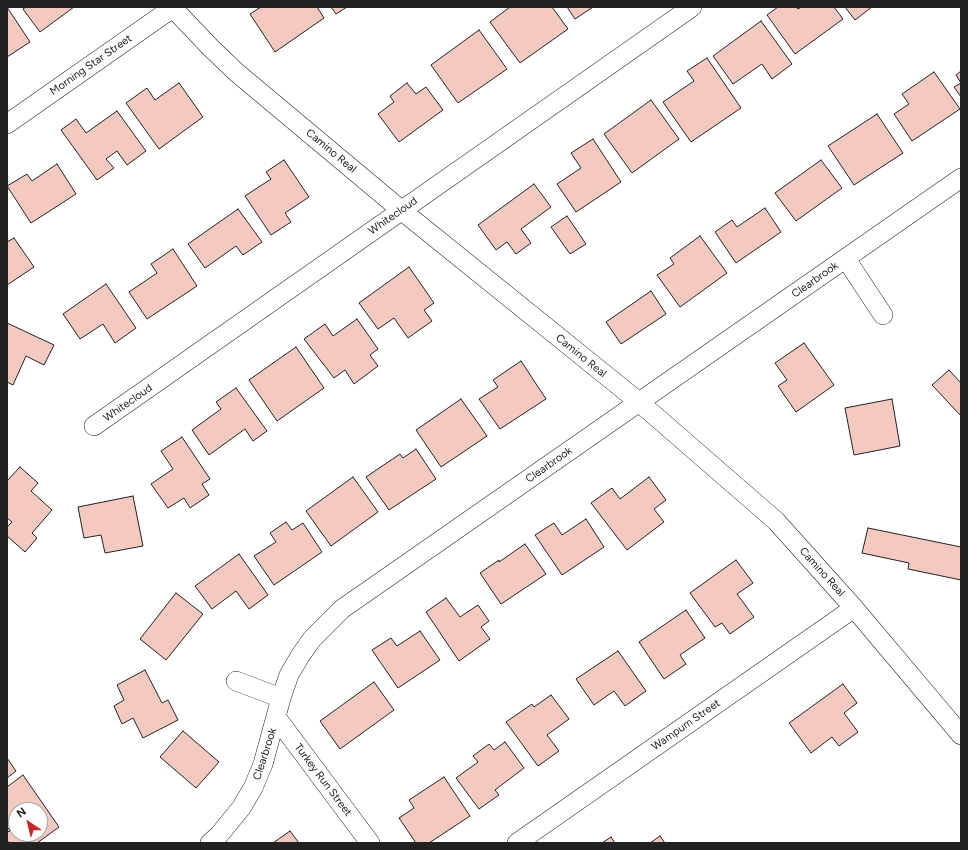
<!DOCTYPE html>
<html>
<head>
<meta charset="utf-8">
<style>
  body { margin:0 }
  #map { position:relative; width:968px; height:850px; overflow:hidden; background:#fff; font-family:Figtree,sans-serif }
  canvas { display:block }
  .frame { position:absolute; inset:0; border:8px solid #222; pointer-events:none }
  .north { position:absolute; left:8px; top:802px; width:40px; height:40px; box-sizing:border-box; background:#fff; border:1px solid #a7a7a7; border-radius:50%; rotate:325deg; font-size:11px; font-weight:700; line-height:16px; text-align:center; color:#222 }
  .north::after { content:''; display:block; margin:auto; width:14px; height:18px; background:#c62828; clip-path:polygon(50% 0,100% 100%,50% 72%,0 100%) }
</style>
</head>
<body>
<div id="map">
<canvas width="968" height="850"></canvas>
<div class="frame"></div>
<div class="north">N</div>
</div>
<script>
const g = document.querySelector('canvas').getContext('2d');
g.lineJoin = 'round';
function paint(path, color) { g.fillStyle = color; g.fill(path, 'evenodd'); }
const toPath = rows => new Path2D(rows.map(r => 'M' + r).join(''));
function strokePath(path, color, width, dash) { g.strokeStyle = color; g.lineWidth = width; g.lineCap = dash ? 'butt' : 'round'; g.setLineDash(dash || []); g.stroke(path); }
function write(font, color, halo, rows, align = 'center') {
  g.font = font + ' Figtree,sans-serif'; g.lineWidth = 3; g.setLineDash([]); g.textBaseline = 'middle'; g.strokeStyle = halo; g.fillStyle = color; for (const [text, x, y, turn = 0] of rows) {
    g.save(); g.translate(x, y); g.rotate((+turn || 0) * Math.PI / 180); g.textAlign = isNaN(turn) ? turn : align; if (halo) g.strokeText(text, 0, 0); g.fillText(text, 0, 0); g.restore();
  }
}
const building = toPath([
  [7,7,30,42,7,57,7,7],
  [26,7,74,7,40,32,23,9,26,7],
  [261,7,317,7,324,18,275,52,250,14,261,7],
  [331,7,347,7,336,14,331,7],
  [510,7,552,7,568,29,520,63,490,22,510,7],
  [567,7,593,7,575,19,567,7],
  [778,7,796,7,798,9,801,7,834,7,843,19,795,54,767,15,778,7],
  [845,7,872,7,855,20,845,7],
  [761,21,792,64,772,79,762,64,733,84,713,56,761,21],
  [479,30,507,69,458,103,431,65,479,30],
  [707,58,741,108,691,142,663,102,694,81,687,71,707,58],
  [961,71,961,97,954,87,961,83,956,75,961,71],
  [934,72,960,109,912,141,894,114,909,104,902,94,934,72],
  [179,83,203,117,159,149,126,103,147,88,155,100,179,83],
  [407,83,416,94,426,87,443,110,399,142,378,114,394,102,390,96,407,83],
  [651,100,679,139,632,173,604,134,651,100],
  [117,111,146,151,127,165,117,151,106,159,114,168,97,180,61,130,76,119,86,133,117,111],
  [877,114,903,153,854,185,828,146,877,114],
  [593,139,621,182,576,212,557,184,581,168,571,153,593,139],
  [284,160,309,197,285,213,291,222,271,235,245,196,271,179,266,172,284,160],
  [821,160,842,188,796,221,775,193,821,160],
  [57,164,76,194,31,223,7,186,27,174,32,181,57,164],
  [534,184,551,207,521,229,531,243,516,254,507,242,496,250,478,225,534,184],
  [765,208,781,232,736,263,715,232,732,220,737,227,765,208],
  [238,209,262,242,243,255,236,246,205,268,188,244,238,209],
  [567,216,586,244,570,254,551,227,567,216],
  [700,236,727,273,680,307,657,275,674,264,670,258,700,236],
  [14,238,34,267,7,285,7,242,14,238],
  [173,249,197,286,147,319,129,292,157,273,151,264,173,249],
  [409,267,434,303,424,310,432,321,408,338,394,318,378,329,359,303,409,267],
  [106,284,136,328,115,343,103,324,80,339,63,314,106,284],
  [651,291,666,314,621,344,606,322,651,291],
  [357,319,378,349,370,355,378,366,354,384,345,370,334,378,304,339,325,324,333,336,357,319],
  [7,323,54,345,44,365,26,356,13,385,7,382,7,323],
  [804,343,834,385,796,412,778,386,787,380,775,363,804,343],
  [296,347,324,388,277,421,249,380,296,347],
  [521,361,546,399,500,429,479,399,498,387,493,380,521,361],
  [949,370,961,383,961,416,932,385,949,370],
  [236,388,267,431,253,441,245,429,209,455,192,430,221,409,216,402,236,388],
  [461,399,487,436,441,467,416,430,461,399],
  [892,399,900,446,854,455,845,408,892,399],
  [182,437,210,479,202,484,209,495,190,508,184,498,168,508,151,484,173,469,161,451,182,437],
  [416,449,436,479,389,510,366,477,400,454,403,458,416,449],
  [20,467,38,483,31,491,52,510,32,533,37,538,25,552,7,536,7,527,12,522,7,518,7,481,20,467],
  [353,477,378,512,331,546,306,511,353,477],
  [649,477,666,500,654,509,664,522,627,550,591,503,612,488,620,499,649,477],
  [133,496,143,546,105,553,101,535,84,538,78,507,133,496],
  [586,519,604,547,562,575,535,535,554,523,562,535,586,519],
  [286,522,292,530,303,523,322,552,274,585,254,556,276,542,270,533,286,522],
  [868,528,961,547,961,580,908,569,909,563,862,553,868,528],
  [525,544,546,574,501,604,480,573,499,560,499,562,525,544],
  [239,554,268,595,249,609,236,591,212,609,195,586,239,554],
  [736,560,753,583,737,594,754,617,730,634,722,623,715,627,690,593,736,560],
  [176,593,203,614,166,660,140,639,176,593],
  [446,598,460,617,478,605,489,621,481,627,490,639,459,661,426,612,446,598],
  [686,610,705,638,680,655,686,664,664,679,639,642,686,610],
  [420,631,440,660,398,688,372,650,391,638,397,646,420,631],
  [618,651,646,691,625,706,614,691,594,705,576,679,618,651],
  [145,670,162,703,168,700,178,720,143,738,133,718,122,724,114,706,124,700,117,685,145,670],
  [374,682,394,710,340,749,320,721,374,682],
  [843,684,857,703,844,713,858,732,839,746,832,737,811,753,789,723,843,684],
  [551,695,569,719,547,735,559,751,538,766,506,722,532,704,534,707,551,695],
  [183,731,219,762,196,788,160,757,183,731],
  [505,742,524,768,495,790,499,795,479,809,456,778,478,762,473,756,489,744,494,750,505,742],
  [7,758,16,771,7,778,7,758],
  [23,775,59,827,37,843,9,843,7,840,7,832,10,831,7,827,7,787,23,775],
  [16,810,40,810,40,834,16,834,16,810],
  [444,777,470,816,429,843,416,843,399,818,414,808,409,800,444,777],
  [290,831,299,843,273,843,290,831],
  [660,836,665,843,650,843,660,836],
  [611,837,615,843,602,843,611,837]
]);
const minor = toPath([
  [172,7,210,47,236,72,401,210,639,402,776,521,854,608,961,735],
  [7,124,174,7],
  [846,259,883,315],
  [94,426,692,7],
  [236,681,281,698],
  [276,717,370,843],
  [210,843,219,835,241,808,253,788,263,764,281,698,289,675,300,656,312,639,342,609,961,178],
  [517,843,854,608]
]);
const streetNames = [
  ["Morning Star Street",91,65,-35],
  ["Camino Real",331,151,40],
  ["Whitecloud",393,216,-35],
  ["Clearbrook",815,280,-35],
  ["Camino Real",581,356,39],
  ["Whitecloud",128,403,-35],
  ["Clearbrook",549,465,-35],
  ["Camino Real",822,572,48],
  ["Wampum Street",686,725,-35],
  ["Clearbrook",265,754,-72],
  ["Turkey Run Street",323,780,53]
];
paint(building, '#f3c9c0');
strokePath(building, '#222', 1);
strokePath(minor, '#222', 20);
strokePath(minor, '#fff', 19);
write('11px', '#222', '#fff', streetNames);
</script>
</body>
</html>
